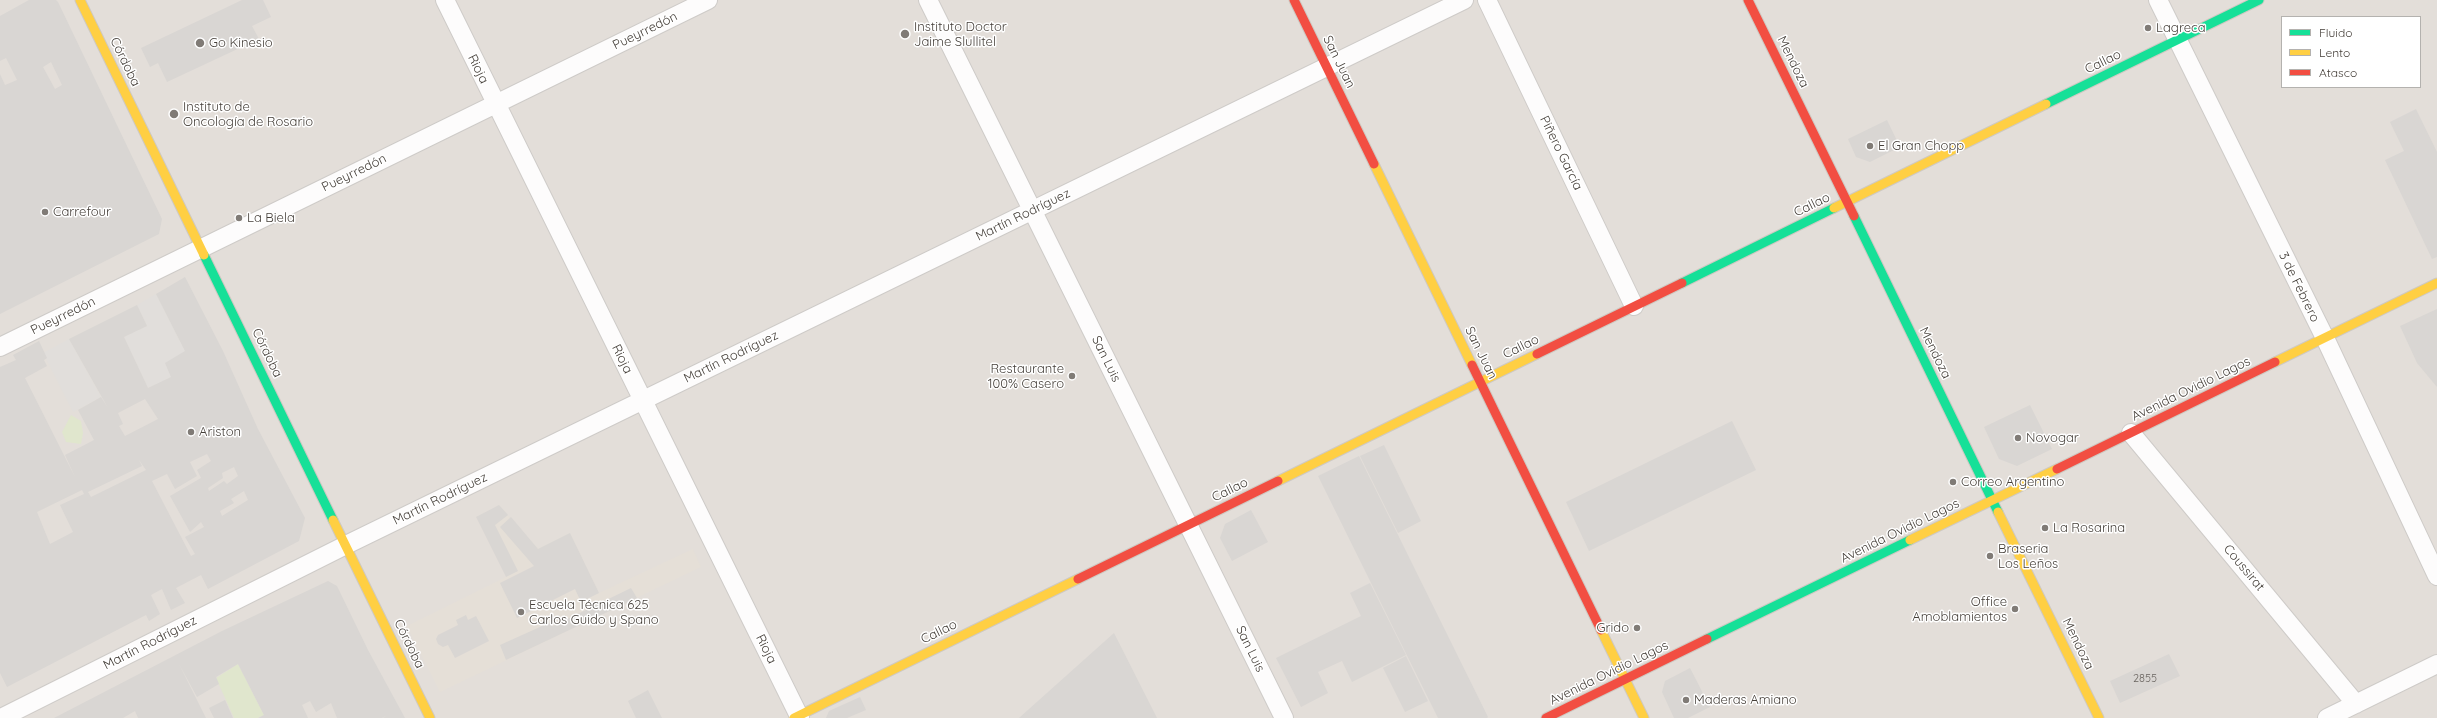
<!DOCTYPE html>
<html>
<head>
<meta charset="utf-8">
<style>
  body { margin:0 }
  #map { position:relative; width:2437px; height:718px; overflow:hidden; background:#f0edea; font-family:Quicksand,sans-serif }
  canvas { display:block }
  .legend { position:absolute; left:2281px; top:16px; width:140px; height:72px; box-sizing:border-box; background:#fff; border:1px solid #b4b2af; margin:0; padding:5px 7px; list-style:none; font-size:12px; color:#443e38 }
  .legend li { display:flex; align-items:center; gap:8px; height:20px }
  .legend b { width:20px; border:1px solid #b4b2af }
</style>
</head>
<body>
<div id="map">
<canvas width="2437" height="718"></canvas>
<ul class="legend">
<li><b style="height:5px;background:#16e098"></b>Fluido</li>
<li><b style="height:5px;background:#ffcf43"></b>Lento</li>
<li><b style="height:5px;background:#f24e42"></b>Atasco</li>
</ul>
</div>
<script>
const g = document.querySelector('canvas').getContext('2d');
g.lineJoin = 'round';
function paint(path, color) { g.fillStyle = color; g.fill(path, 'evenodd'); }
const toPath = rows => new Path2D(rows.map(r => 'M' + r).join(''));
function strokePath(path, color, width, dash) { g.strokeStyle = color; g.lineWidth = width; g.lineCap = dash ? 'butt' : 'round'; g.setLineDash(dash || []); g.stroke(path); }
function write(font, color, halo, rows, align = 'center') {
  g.font = font + ' Quicksand,sans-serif'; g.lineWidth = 3; g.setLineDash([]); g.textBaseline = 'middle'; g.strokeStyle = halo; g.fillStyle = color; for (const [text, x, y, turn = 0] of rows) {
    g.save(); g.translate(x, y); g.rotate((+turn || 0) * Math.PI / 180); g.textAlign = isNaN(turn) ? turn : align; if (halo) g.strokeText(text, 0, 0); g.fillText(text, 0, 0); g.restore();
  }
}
const residential = toPath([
  [0,0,2437,0,2437,718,0,718],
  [2282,17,2420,17,2420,87,2282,87]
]);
const education = toPath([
  [499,505,538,549,570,533,599,593,693,549,701,567,440,692,407,626,506,577,476,517]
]);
const green = toPath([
  [71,415,81,421,83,433,81,444,66,442,62,432],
  [238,664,264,715,258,718,234,718,216,678]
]);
const parking = toPath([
  [156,294,185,351,171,377,148,388,124,337,147,326,137,305],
  [69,339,101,397,73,412,43,353]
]);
const building = toPath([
  [29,0,56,0,58,2,162,219,159,234,0,314,0,74,5,85,17,80,6,58,0,61,0,16],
  [51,62,62,85,55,89,43,67],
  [242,0,263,0,271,17,252,26,259,39,167,82,158,63,150,67,141,48],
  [2416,109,2437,152,2437,257,2432,259,2385,160,2404,151,2390,122],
  [1887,120,1900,147,1870,162,1856,157,1848,139],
  [185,277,223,351,258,429,305,518,299,541,208,589,201,575,176,588,185,603,171,610,162,589,151,595,160,614,149,621,146,615,7,687,0,673,0,367,16,360,13,355,39,341,47,358,44,360,47,366,25,378,75,477,65,455,94,440,78,410,101,397,108,408,69,339,137,305,147,326,124,337,148,388,171,377,165,363,185,351,156,294],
  [145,399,158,419,125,436,119,426,123,424,118,413],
  [207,454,211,461,197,470,201,478,170,496,190,532,201,522,204,527,185,537,195,554,191,556,152,481,167,474,175,489,197,476,190,462],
  [139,460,146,470,91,497,88,492,142,466],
  [234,467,238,476,227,484,224,481,209,491,208,488,223,478,222,473],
  [82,490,84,494,60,505,73,532,50,544,37,512],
  [244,491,248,500,222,516,220,511,234,503,231,499],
  [2437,309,2437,387,2417,363,2400,326],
  [2030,405,2052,449,2017,466,1999,459,1984,427],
  [1732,421,1756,470,1589,551,1566,502],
  [1384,445,1421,521,1398,533,1360,456],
  [1359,456,1488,717,1487,718,1438,718,1318,476],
  [499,505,508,515,495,525,518,571,506,577,476,517],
  [1251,510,1268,542,1232,561,1220,538,1225,524],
  [511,517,538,549,570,533,599,593,581,602,575,589,517,618,500,583,534,566,500,527],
  [328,581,337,586,368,650,405,718,383,718,386,716,382,718,337,718,331,703,316,712,310,701,302,705,308,718,258,718,264,715,238,664,216,677,211,665,219,684,197,697,179,664,206,718,174,718,173,714,174,718,138,718,135,711,123,718,54,718,222,631],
  [1370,583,1406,655,1352,682,1342,661,1318,672,1328,693,1301,707,1276,658,1361,616,1350,593],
  [631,588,637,598,506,660,500,645,551,622,553,626],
  [466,615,468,620,476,616,489,641,455,658,448,645,443,647,438,644,436,639,438,635,458,625,456,620],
  [1114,633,1157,718,1019,718],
  [2169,654,2180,676,2120,703,2110,681],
  [1406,656,1428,701,1405,712,1383,668],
  [1690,668,1710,707,1688,718,1674,718,1662,692,1665,681],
  [648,690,662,718,636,718,628,701],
  [860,697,866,710,847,718,826,718,829,711],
  [225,700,233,718,214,718,209,708]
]);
const street = toPath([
  [445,0,800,718],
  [928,0,1284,718],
  [1487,0,1634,306],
  [2158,0,2325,338,2437,576],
  [0,347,708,0],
  [2131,433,2356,704],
  [1,718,346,545,1464,0],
  [2327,718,2437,664]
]);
const fast = toPath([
  [2046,104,2259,0],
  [1854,216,1998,512],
  [204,255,333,520],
  [1682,283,1834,208],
  [1707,639,1910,540]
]);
const slow = toPath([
  [80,0,204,255],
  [1374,164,1472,365],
  [1834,208,2046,104],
  [2275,362,2437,283],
  [1278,481,1537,354],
  [1998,512,2099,718],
  [333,520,430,718],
  [1910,540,2057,469],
  [1601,630,1644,718],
  [794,718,1078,579]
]);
const jam = toPath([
  [1294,0,1374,164],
  [1748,0,1854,216],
  [1537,354,1682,283],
  [1472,365,1601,630],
  [2057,469,2275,362],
  [1078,579,1278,481],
  [1546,718,1707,639]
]);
const markers = [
  [2148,28,4,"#807b76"],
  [905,34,5,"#807b76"],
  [200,43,5,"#807b76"],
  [174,114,5,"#807b76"],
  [1870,146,4,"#807b76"],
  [45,212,4,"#807b76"],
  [239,218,4,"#807b76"],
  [1072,376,4,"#807b76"],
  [191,432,4,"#807b76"],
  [2018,438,4,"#807b76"],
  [1953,482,4,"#807b76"],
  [2045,528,4,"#807b76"],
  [1990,556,4,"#807b76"],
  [2015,609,4,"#807b76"],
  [521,612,4,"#807b76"],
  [1637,628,4,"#807b76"],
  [1686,700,4,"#807b76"]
];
const numberNames = [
  ["2855",2145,679]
];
const poiNames = [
  ["Instituto Doctor",914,27],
  ["Jaime Slullitel",914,42],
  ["Lagreca",2156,28],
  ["Go Kinesio",209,43],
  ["Instituto de",183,107],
  ["Oncología de Rosario",183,122],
  ["El Gran Chopp",1878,146],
  ["Carrefour",53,212],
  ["La Biela",247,218],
  ["Restaurante",1064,369,"right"],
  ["100% Casero",1064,384,"right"],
  ["Ariston",199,432],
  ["Novogar",2026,438],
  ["Correo Argentino",1961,482],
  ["La Rosarina",2053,528],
  ["Braseria",1998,549],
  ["Los Leños",1998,564],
  ["Office",2007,602,"right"],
  ["Amoblamientos",2007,617,"right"],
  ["Escuela Técnica 625",529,605],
  ["Carlos Guido y Spano",529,620],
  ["Grido",1629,628,"right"],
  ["Maderas Amiano",1694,700]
];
const streetNames = [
  ["Pueyrredón",645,31,-26],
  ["Córdoba",125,62,64],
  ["San Juan",1339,62,64],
  ["Mendoza",1793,62,64],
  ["Callao",2103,62,-26],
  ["Rioja",478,69,64],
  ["Piñero García",1561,153,64],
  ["Pueyrredón",354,173,-26],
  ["Callao",1812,205,-26],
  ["Martín Rodríguez",1023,215,-26],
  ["3 de Febrero",2299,287,64],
  ["Pueyrredón",63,316,-26],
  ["Callao",1521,347,-26],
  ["Córdoba",267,353,64],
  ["San Juan",1481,353,64],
  ["Mendoza",1935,353,64],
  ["Martín Rodríguez",731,357,-26],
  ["Rioja",622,359,64],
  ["San Luis",1106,359,64],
  ["Avenida Ovidio Lagos",2191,389,-26],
  ["Callao",1230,490,-26],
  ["Martín Rodríguez",440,499,-26],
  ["Avenida Ovidio Lagos",1900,531,-26],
  ["Coussirat",2244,568,50],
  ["Callao",939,632,-26],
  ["Martín Rodríguez",150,643,-27],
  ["Córdoba",409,644,64],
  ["Mendoza",2078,644,64],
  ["Rioja",766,649,64],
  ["San Luis",1250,649,64],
  ["Avenida Ovidio Lagos",1609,673,-26]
];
paint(residential, '#e3ded9');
paint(education, '#e5dfd7');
paint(green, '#e0e6cd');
paint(parking, '#e1dedb');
paint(building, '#d9d6d3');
strokePath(street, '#cecbc8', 20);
strokePath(fast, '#cec9c2', 11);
strokePath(slow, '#cec9c2', 11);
strokePath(jam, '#cec9c2', 11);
strokePath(street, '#fdfcfc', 18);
strokePath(fast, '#16e098', 9);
strokePath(slow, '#ffcf43', 9);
strokePath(jam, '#f24e42', 9);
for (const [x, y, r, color] of markers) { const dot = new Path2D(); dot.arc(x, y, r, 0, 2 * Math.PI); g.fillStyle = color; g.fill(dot); strokePath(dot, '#fff', 1.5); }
write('11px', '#6a6560', null, numberNames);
write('13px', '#443e38', '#fff', poiNames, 'left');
write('13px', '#443e38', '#fff', streetNames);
</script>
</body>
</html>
